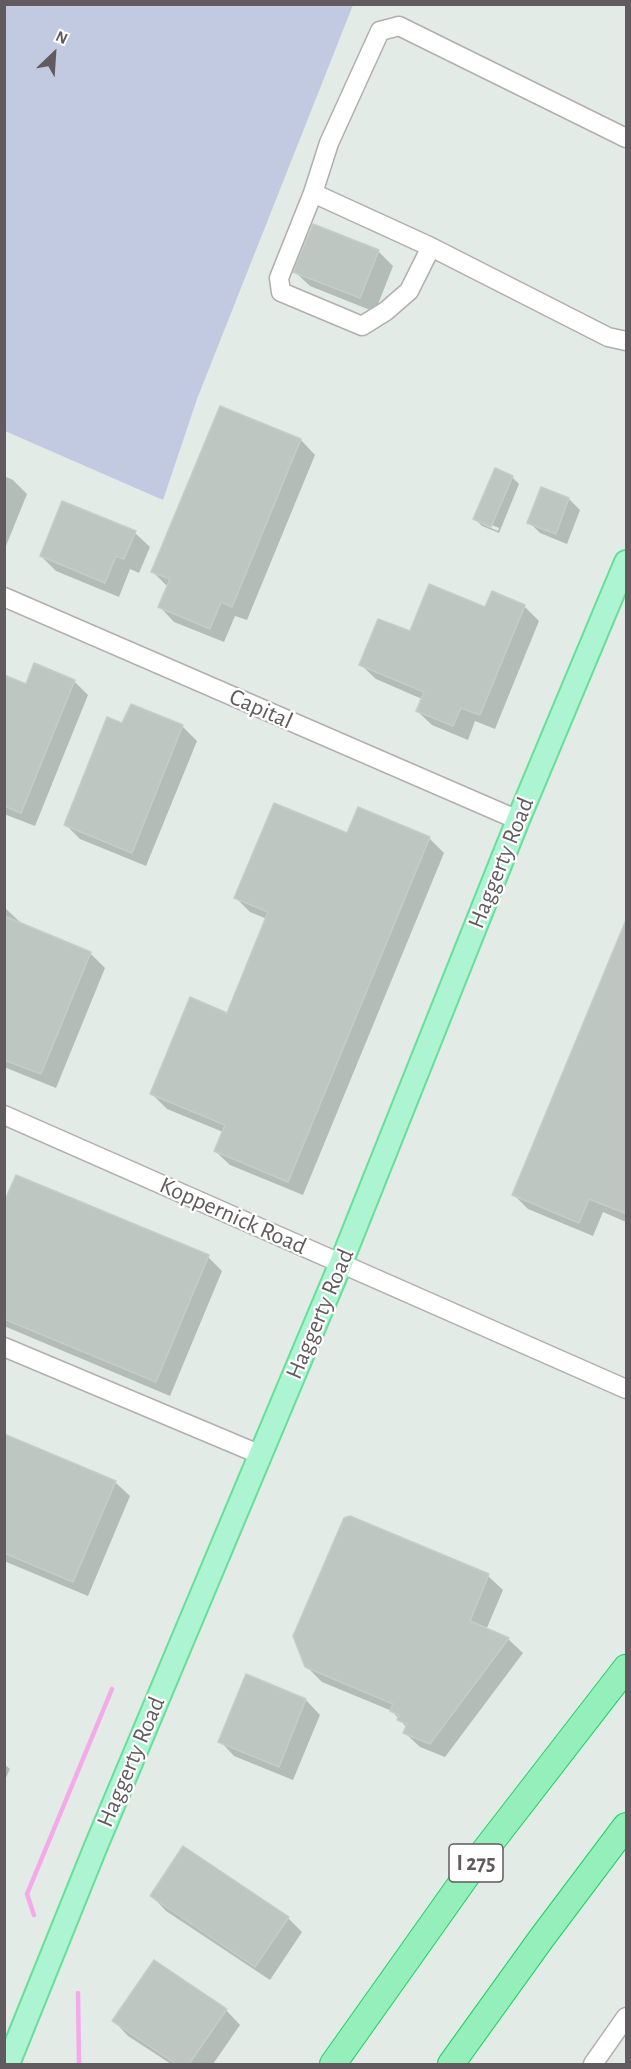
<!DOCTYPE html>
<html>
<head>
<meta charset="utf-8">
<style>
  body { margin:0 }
  #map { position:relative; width:631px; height:2069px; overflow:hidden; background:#e2ebe6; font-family:"Alegreya Sans",sans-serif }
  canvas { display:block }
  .frame { position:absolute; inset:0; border:6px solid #615a5f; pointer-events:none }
  .north { position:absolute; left:24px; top:24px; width:60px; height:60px; -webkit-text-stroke:4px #fff; paint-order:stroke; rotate:25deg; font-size:16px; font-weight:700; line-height:24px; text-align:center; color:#615a5f }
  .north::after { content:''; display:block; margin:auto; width:21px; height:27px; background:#615a5f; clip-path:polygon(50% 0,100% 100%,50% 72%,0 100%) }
</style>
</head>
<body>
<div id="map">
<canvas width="631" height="2069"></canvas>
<div class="frame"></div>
<div class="north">N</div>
</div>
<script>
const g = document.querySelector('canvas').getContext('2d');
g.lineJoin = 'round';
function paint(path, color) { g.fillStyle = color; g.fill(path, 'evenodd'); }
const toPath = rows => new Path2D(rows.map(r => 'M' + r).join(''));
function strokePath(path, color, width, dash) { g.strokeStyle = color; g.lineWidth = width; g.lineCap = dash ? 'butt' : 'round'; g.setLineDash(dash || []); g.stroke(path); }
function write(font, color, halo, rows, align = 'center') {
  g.font = font + ' "Alegreya Sans",sans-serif'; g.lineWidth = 4.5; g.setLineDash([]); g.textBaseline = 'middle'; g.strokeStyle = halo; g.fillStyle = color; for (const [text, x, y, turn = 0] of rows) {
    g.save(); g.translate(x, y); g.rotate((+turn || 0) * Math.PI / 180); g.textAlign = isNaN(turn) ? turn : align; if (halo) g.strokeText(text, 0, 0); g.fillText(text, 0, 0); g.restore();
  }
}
const green = toPath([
  [5,4,353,5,197,399,163,500,5,431]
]);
const shadow = toPath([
  [378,251,393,266,375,312,310,286,295,272],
  [221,408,301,440,315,455,247,620,235,616,224,642,174,622,160,607,168,587,153,572],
  [4,476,13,480,27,494,6,546],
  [512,477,519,484,499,533,482,526,475,519],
  [482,521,499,528,498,531,482,524],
  [541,489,569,499,580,510,567,544,540,533,529,522],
  [135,533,150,547,139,573,130,569,119,597,56,571,41,556],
  [524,606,539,621,495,729,475,721,468,740,432,725,417,711,422,699,376,679,361,665,411,633],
  [4,677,26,686,74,681,88,695,35,826,4,814],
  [123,725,182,726,197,741,146,866,80,839,66,825],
  [348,835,429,838,444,853,303,1195,230,1165,215,1151,223,1132,167,1109,152,1094,228,1014,267,919,250,912,236,898],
  [4,907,20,922,20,924,90,953,105,968,56,1088,4,1067],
  [626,923,626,1222,603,1212,593,1236,528,1209,514,1195],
  [4,1205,208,1257,222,1271,170,1396,4,1326],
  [4,1436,115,1482,130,1496,88,1596,4,1561],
  [488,1576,503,1590,486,1630,508,1639,523,1653,445,1757,420,1747,405,1733,407,1728,392,1711,322,1682,307,1667],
  [247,1676,306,1700,320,1715,293,1780,234,1756,220,1741],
  [4,1764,10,1769,4,1782],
  [152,1896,288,1918,302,1932,270,1980,166,1911],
  [226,2010,240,2025,213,2064,171,2064,128,2036,114,2021]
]);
const stream = toPath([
  [34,1915,27,1894,112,1689],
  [78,1993,79,2064]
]);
const building = toPath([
  [313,224,379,250,360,298,293,272,313,224],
  [220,406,301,439,232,607,221,602,210,629,158,607,170,579,151,572,220,406],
  [495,468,513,476,491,527,473,519,495,468],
  [541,487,569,498,556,534,527,523,541,487],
  [62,501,136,531,124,559,116,556,105,583,40,556,62,501],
  [429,584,485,607,492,591,525,605,480,715,461,708,453,726,416,711,424,692,359,665,378,619,410,631,429,584],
  [34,663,75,680,21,813,4,806,4,675,26,684,34,663],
  [131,704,183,725,132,853,64,825,107,717,122,723,131,704],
  [274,803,347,833,358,807,430,837,288,1182,214,1151,225,1125,150,1094,190,997,227,1013,268,912,234,898,274,803],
  [4,916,91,952,41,1074,4,1060,4,916],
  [626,920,627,1214,589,1199,579,1223,512,1195,626,920],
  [16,1175,209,1255,156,1382,4,1319,4,1202,16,1175],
  [4,1434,116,1481,73,1582,4,1553,4,1434],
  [350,1516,489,1574,470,1621,509,1638,430,1744,403,1733,407,1724,397,1720,399,1715,390,1711,393,1704,305,1667,293,1636,344,1518,350,1516],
  [246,1674,306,1699,279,1767,218,1742,246,1674],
  [183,1846,289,1917,255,1967,150,1896,183,1846],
  [154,1960,227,2009,189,2064,176,2064,112,2021,154,1960]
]);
const minor = toPath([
  [626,138,399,26,380,31,329,143,313,193,431,247,608,337,626,341],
  [313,193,279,278,281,292,362,326,386,311,409,291,431,247],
  [4,597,518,820],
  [4,1115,626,1389],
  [4,1347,261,1455],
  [593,2064,626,2017]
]);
const major = toPath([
  [8,2064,96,1846,341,1263,518,820,626,562]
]);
const highway = toPath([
  [333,2064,482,1854,626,1668],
  [451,2064,541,1939,626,1826]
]);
const shields = [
  [476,1863,54]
];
const shieldNames = [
  ["I 275",476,1863]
];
const streetNames = [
  ["Capital",261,709,24],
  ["Haggerty Road",501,863,-68],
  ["Koppernick Road",233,1216,24],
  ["Haggerty Road",320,1314,-67],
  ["Haggerty Road",131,1762,-67]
];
paint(green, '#c1cae0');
paint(shadow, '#0003');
strokePath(stream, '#f4a9eb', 4.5);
paint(building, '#bec6c1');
strokePath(building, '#c1cfc6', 1.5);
strokePath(minor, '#b3adb1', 21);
strokePath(major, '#66df97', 26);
strokePath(highway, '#1bd25f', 28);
strokePath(minor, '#fff', 18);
strokePath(major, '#adf5d2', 22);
strokePath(highway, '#94efbb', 26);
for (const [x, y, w] of shields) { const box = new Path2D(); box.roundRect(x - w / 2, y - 19, w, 38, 4.5); g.fillStyle = '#fff'; g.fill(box); strokePath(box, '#615a5f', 1.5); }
write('bold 22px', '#615a5f', null, shieldNames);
write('24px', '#615a5f', '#fff', streetNames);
</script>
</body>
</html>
